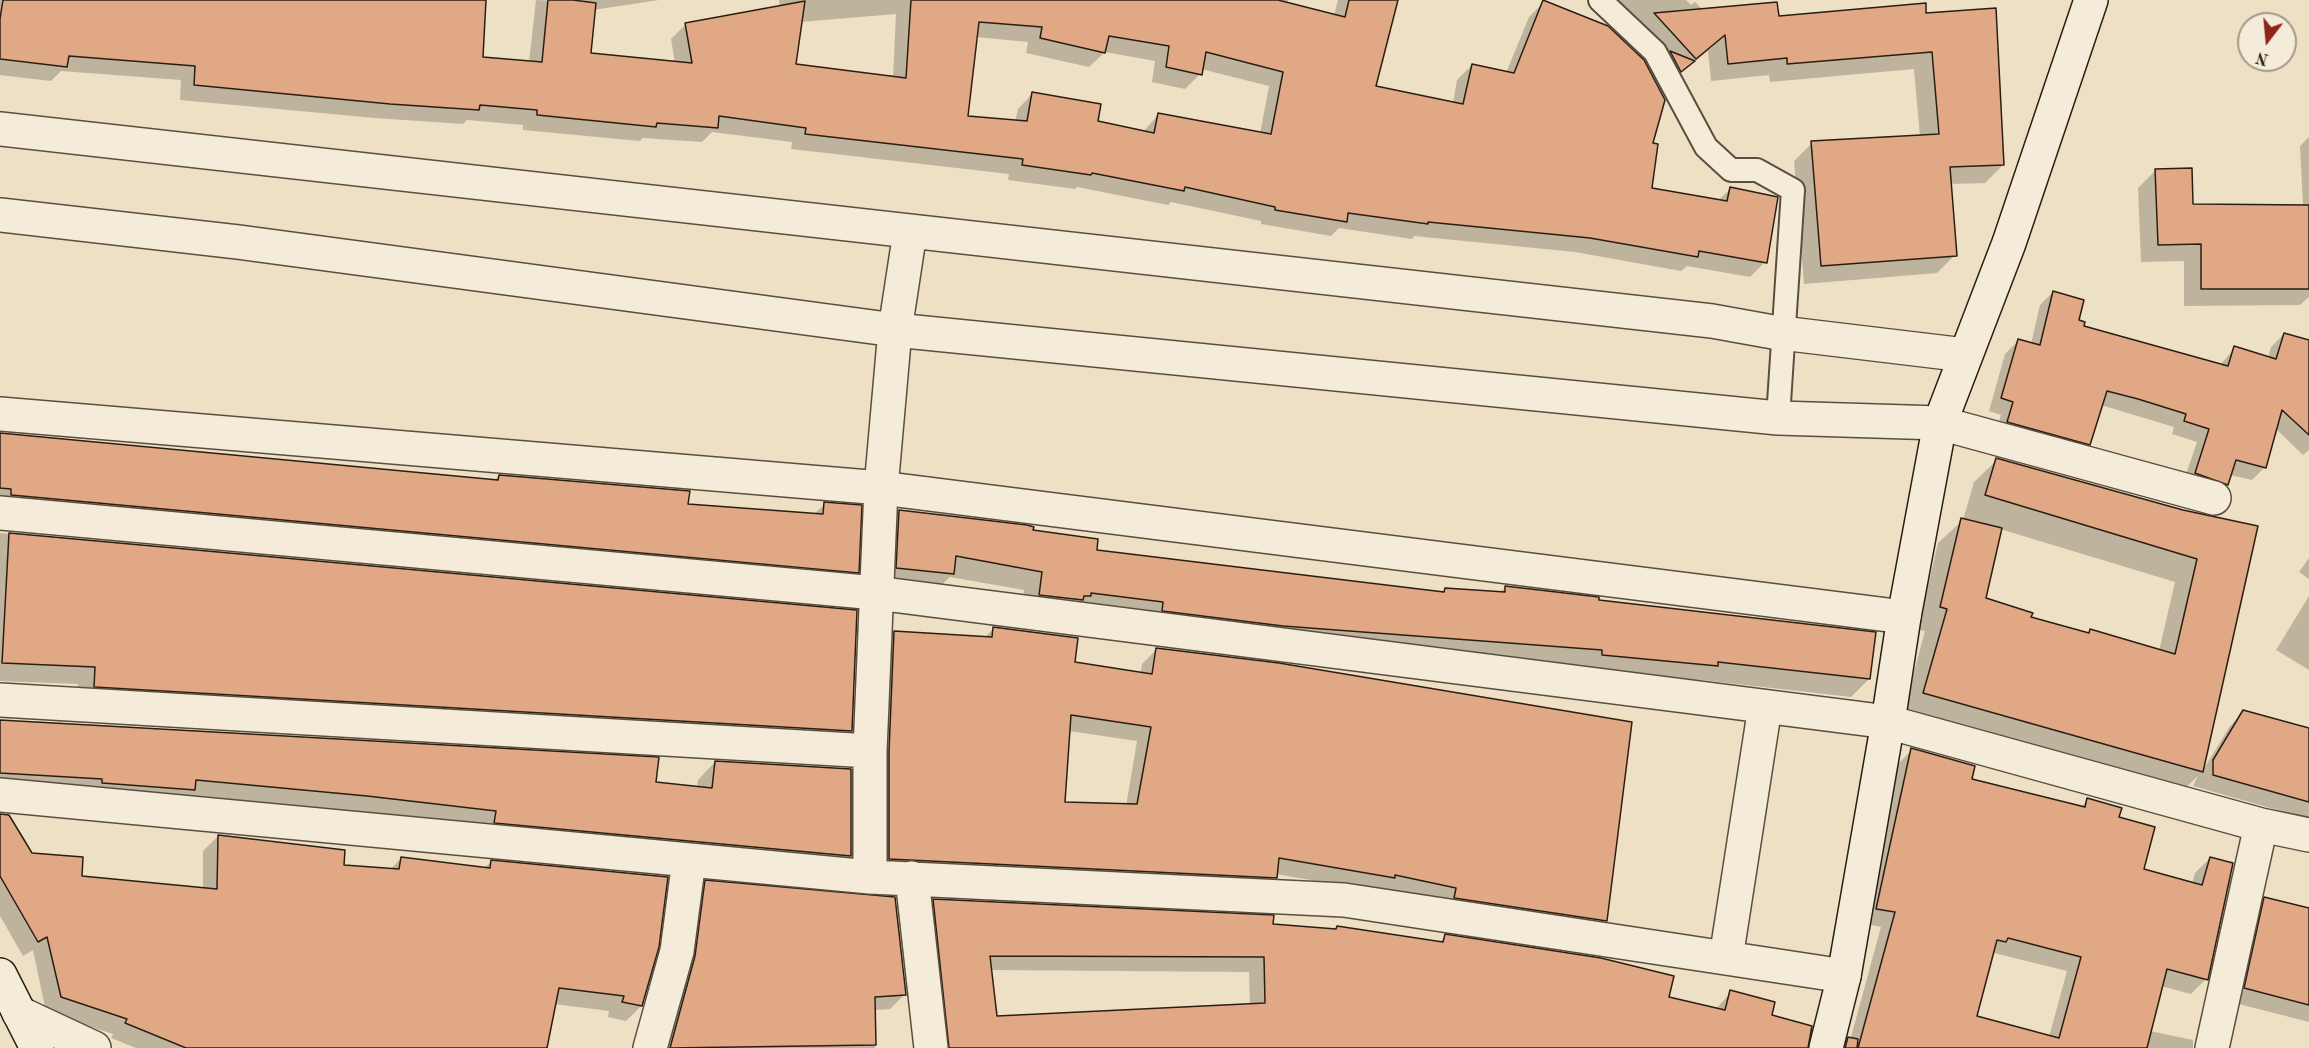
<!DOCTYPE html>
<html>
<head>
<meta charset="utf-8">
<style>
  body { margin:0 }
  #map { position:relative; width:2309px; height:1048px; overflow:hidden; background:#eee0c5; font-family:"Old Standard TT",serif }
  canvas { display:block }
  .north { position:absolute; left:2237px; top:12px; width:60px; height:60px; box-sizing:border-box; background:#f4ebd9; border:2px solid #a3998a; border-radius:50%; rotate:196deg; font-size:16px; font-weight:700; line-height:24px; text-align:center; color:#2a1e13 }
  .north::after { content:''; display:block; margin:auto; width:21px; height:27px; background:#8f2418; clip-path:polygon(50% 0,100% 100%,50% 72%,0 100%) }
</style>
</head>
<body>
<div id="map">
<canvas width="2309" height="1048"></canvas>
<div class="north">N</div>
</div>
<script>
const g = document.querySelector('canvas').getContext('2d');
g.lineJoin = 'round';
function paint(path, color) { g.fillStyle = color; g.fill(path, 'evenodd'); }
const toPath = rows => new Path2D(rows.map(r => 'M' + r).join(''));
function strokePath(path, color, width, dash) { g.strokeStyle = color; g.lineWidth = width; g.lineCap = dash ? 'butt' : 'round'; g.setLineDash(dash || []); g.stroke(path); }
const shadow = toPath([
  [0,0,485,0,481,59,529,62,536,0,580,2,583,0,659,0,593,10,589,55,675,63,671,39,686,24,780,7,779,0,1288,0,1287,4,1334,16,1338,0,1396,0,1374,87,1453,103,1457,80,1472,65,1506,73,1529,17,1544,2,1651,145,1650,189,1718,201,1730,189,1765,262,1750,277,1687,266,1681,271,1575,252,1414,236,1412,239,1339,228,1331,236,1261,224,1261,221,1171,202,1168,205,1077,187,1075,189,1008,180,1009,174,791,149,792,142,712,132,702,142,643,138,640,141,523,130,523,125,467,120,463,124,375,118,180,100,181,80,61,71,51,81,0,75],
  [896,14,893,78,795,66,800,22],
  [976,37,1028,42,1026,53,1089,67,1105,52,1155,61,1152,82,1185,89,1200,74,1201,69,1269,86,1260,134,1158,115,1143,132,1097,123,1032,94,1018,109,1015,122,966,117],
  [1608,0,1686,0,1691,5,1695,2,1703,10,1777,17,1925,14,2003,165,1985,183,1950,184,1955,255,1937,273,1804,284,1794,161,1812,143,1920,137,1914,69,1770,82,1769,75,1711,81,1708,51,1677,76],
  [2309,137,2309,297,2300,305,2184,306,2184,261,2141,262,2138,188,2156,170,2192,206,2303,206,2300,146],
  [2053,292,2082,327,2220,365,2235,348,2268,358,2271,347,2284,334,2309,341,2309,450,2303,455,2275,428,2265,467,2252,480,2230,475,2226,484,2213,498,2182,486,2197,442,2172,434,2174,427,2101,405,2089,444,2075,457,1995,435,2001,415,1989,411,2005,354,2018,341,2031,344,2040,305],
  [0,433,494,481,499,476,687,505,814,514,825,504,857,572,832,597,0,521],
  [1997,460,2182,512,2256,527,2203,770,2230,726,2244,712,2309,735,2309,819,2193,786,2198,776,2179,794,1902,716,1925,631,1918,630,1938,543,1963,520,1974,482],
  [2000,529,2175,582,2159,651,2091,631,2087,634,2030,618,1984,599],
  [899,512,1031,532,1095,552,1442,594,1445,590,1499,593,1506,587,1597,602,1869,679,1851,697,1702,680,1698,684,1021,613,1024,590,950,577,934,592,879,586,881,530],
  [0,533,856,611,851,731,833,748,77,704,78,684,0,681],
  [2309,558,2309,579,2299,572],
  [2309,596,2309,670,2276,650],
  [994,628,1074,663,1141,673,1142,664,1157,649,1605,920,1591,935,1379,892,1276,874,1261,892,875,873,880,647,894,632,984,638],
  [1069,731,1137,741,1126,806,1063,803],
  [0,721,697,788,698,780,715,762,850,856,832,873,0,791],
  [1912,750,1971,780,2080,808,2088,800,2117,818,2142,870,2192,884,2195,873,2210,858,2206,979,2191,994,2161,986,2150,1031,2193,1040,2193,1048,1848,1048,1881,927,1862,923,1897,765],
  [1994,953,2067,971,2049,1037,1975,1017],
  [0,819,31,855,80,877,203,889,203,851,218,836,343,866,390,870,401,858,484,868,491,862,641,1006,626,1021,608,1017,609,1011,554,1004,545,1048,136,1048,111,1038,113,1034,46,1012,33,950,23,956,0,916],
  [706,882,905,994,890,1009,874,1010,875,1048,661,1048,691,897],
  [2265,899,2309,909,2309,1022,2231,1002,2251,913],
  [934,900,1335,930,1337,928,1439,943,1446,936,1715,1010,1731,992,1770,1016,1798,1048,934,1048,919,915],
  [991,970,1249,972,1250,1005,996,1017]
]);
const building = toPath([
  [3,0,486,0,483,57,542,62,548,0,573,0,596,3,591,53,692,63,685,23,805,1,796,64,906,78,911,0,1278,0,1345,17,1349,0,1398,0,1376,86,1463,104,1472,64,1514,73,1543,0,1608,26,1644,60,1665,100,1653,143,1658,144,1652,188,1727,201,1730,187,1778,197,1767,263,1699,251,1698,257,1590,238,1428,222,1428,224,1348,213,1347,222,1275,210,1275,207,1185,187,1184,191,1092,173,1091,175,1022,165,1023,159,805,134,806,128,719,116,718,128,657,123,656,127,537,115,537,110,480,105,479,110,390,104,194,85,195,66,69,56,67,67,0,59,0,19,3,0],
  [979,22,1042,27,1040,38,1105,53,1109,36,1169,46,1166,67,1202,75,1206,52,1283,72,1271,134,1158,113,1154,133,1098,121,1101,104,1032,92,1027,121,968,116,979,22],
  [1777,2,1779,16,1926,3,1926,13,1996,8,2004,165,1950,167,1957,256,1821,266,1811,141,1939,134,1932,52,1787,64,1787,58,1728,64,1725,35,1696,59,1654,13,1777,2],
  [1670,51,1695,61,1681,72,1670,51],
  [2192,168,2193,204,2309,205,2309,289,2201,289,2201,244,2158,245,2155,169,2192,168],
  [2053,291,2084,300,2079,320,2085,322,2084,326,2228,366,2234,346,2276,359,2284,333,2309,340,2309,435,2282,410,2266,468,2236,460,2228,485,2195,473,2209,429,2184,421,2186,414,2138,399,2107,391,2090,445,2007,422,2013,402,2001,398,2018,339,2040,345,2053,291],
  [0,433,498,480,499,475,690,491,688,504,823,514,824,502,862,505,859,573,11,495,11,489,0,488,0,433],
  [1996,458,2183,510,2258,526,2203,772,1923,693,1947,609,1940,607,1961,518,2002,528,1986,598,2033,613,2031,617,2089,633,2090,629,2175,654,2197,559,1985,495,1996,458],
  [899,510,1027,525,1034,527,1033,530,1098,539,1097,550,1444,592,1445,588,1505,592,1505,586,1599,597,1599,600,1876,632,1870,679,1718,662,1718,666,1602,655,1602,650,1283,626,1162,611,1163,602,1091,593,1091,596,1084,596,1083,600,1039,595,1042,572,956,556,954,574,896,568,899,510],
  [9,533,857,610,852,731,94,687,95,667,2,663,9,533],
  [993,627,1078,638,1075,662,1152,674,1156,648,1279,663,1632,722,1607,921,1454,898,1456,888,1395,875,1395,878,1279,858,1277,878,889,859,889,751,894,631,992,637,993,627],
  [1071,715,1151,727,1137,804,1065,802,1071,715],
  [2243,710,2309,728,2309,802,2213,775,2213,760,2243,710],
  [0,720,659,757,656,782,712,788,715,761,851,769,851,856,494,823,496,811,367,796,196,780,195,790,102,783,102,779,0,773,0,720],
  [1911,748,1975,766,1972,779,2085,807,2087,798,2122,808,2119,817,2155,827,2144,869,2202,885,2210,857,2233,863,2208,980,2167,969,2147,1048,1858,1048,1895,912,1876,909,1911,748],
  [2008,938,2081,957,2059,1038,1977,1016,1997,940,2006,942,2008,938],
  [0,814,9,815,32,853,83,857,82,876,217,889,218,835,345,850,344,865,399,869,401,857,490,868,491,860,668,877,659,947,642,1006,622,1002,624,996,559,988,547,1048,186,1048,125,1023,127,1019,61,997,47,937,38,942,0,876,0,814],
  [705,880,895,897,906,995,875,997,876,1045,670,1048,695,956,705,880],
  [2264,897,2309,908,2309,1005,2244,988,2264,897],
  [933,899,1274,915,1273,924,1336,929,1337,926,1443,942,1445,934,1601,958,1674,976,1669,997,1725,1010,1730,990,1775,1002,1772,1015,1812,1026,1808,1048,949,1048,933,899],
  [990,956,1264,957,1265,1003,997,1016,990,956],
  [1848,1037,1858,1039,1857,1048,1845,1048,1848,1037]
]);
const service = toPath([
  [1600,0,1655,52,1706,147,1731,170,1757,170,1793,190,1778,418]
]);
const minor = toPath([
  [0,129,1712,321,1773,332,1965,355],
  [0,215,238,242,895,330,1778,418,1940,423,2214,498],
  [0,414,881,488,1904,617],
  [0,513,876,593,1888,722,2261,825,2309,835],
  [0,700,870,751],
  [0,795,870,877,1344,900,1844,976],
  [870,877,870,751,881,488,895,330,910,232],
  [912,878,931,1048],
  [1726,958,1765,707],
  [650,1048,677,951,689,860],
  [2212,1048,2261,825]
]);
const tertiary = toPath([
  [19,1013,94,1048]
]);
const secondary = toPath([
  [0,975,37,1048],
  [1826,1048,1844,976,1888,722,1904,617,1940,423,2009,243,2091,0]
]);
paint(shadow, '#0003');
paint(building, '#e0a885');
strokePath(building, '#2a1e13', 1.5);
strokePath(service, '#5b4e40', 26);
strokePath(minor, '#5b4e40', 36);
strokePath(tertiary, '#5b4e40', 36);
strokePath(secondary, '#2a1e13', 36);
strokePath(service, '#f4ebd9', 22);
strokePath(minor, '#f4ebd9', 33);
strokePath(tertiary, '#f4ebd9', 33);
strokePath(secondary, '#f4ebd9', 33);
</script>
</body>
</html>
